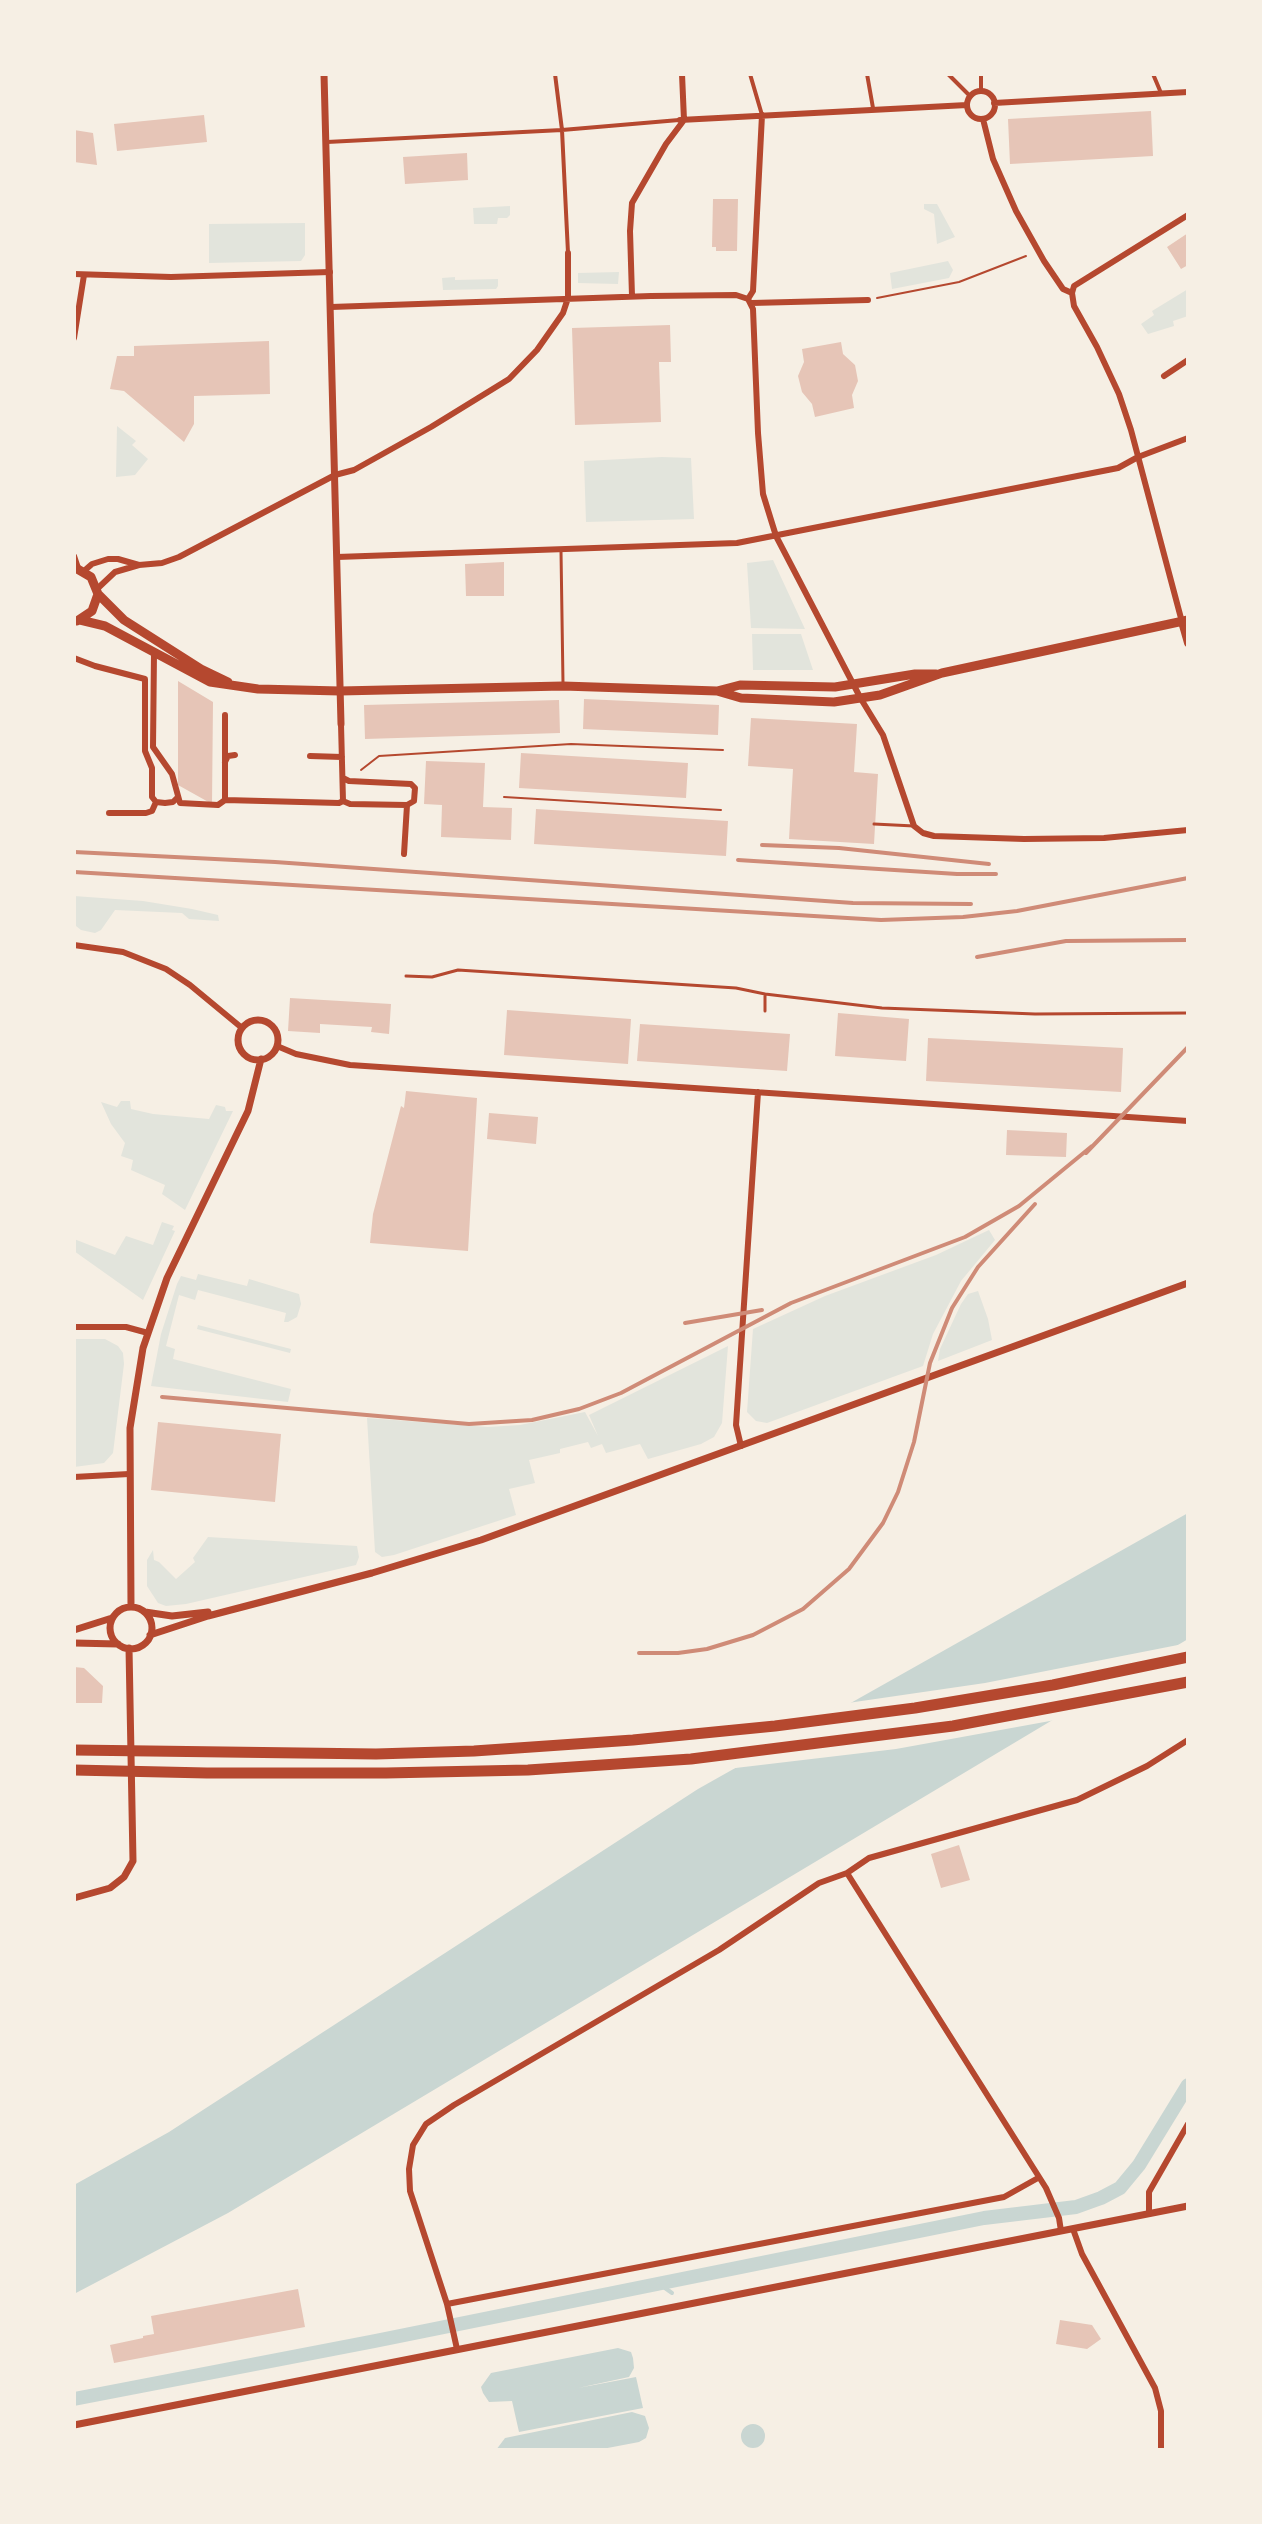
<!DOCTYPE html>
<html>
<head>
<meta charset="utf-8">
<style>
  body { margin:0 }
  #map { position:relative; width:1262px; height:2524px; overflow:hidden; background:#f6efe4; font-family:"Work Sans",sans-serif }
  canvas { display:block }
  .frame { position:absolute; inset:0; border:76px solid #f6efe4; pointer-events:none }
</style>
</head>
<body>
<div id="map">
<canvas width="1262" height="2524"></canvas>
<div class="frame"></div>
</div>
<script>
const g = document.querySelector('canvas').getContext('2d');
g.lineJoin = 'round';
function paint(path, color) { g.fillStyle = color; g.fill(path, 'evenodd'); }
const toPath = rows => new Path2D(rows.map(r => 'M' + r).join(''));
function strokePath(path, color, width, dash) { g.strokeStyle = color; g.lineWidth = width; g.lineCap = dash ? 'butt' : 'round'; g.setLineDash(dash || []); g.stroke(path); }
const green = toPath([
  [924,204,937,204,955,237,937,244,934,214,924,209],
  [510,206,510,215,507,218,498,218,497,224,474,224,473,208],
  [305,223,305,255,301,261,209,263,209,224],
  [948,261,953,270,949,278,892,289,890,273],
  [619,272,618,284,578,283,578,273],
  [455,277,455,280,498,279,498,286,496,289,443,290,442,278],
  [1188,289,1188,316,1173,321,1174,326,1148,334,1141,324,1154,315,1152,311],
  [117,426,136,441,132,445,148,459,135,475,116,477],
  [662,457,691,458,694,519,586,522,584,461],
  [773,560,805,629,751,628,747,563],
  [752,634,801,634,813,670,753,670],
  [74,896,143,901,192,909,218,915,219,921,189,919,182,913,115,910,101,930,95,933,81,930,76,926],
  [121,1101,130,1101,131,1109,153,1114,209,1119,216,1105,225,1107,226,1111,233,1111,185,1210,162,1194,165,1185,131,1170,133,1160,121,1156,125,1143,111,1124,101,1102,117,1107],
  [162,1222,174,1226,172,1230,175,1231,143,1300,74,1251,74,1239,115,1255,126,1236,153,1245],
  [989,1230,995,1240,961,1281,933,1334,923,1366,767,1423,756,1421,747,1412,753,1329,825,1296,936,1255],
  [198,1274,247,1286,249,1279,299,1294,301,1304,297,1317,288,1322,284,1322,286,1313,198,1290,195,1300,179,1295,166,1346,175,1349,173,1359,291,1389,288,1402,151,1386,161,1334,177,1284,181,1276,196,1280],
  [978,1291,988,1319,992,1340,938,1361,940,1349,961,1304,968,1294],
  [198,1325,291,1349,290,1353,197,1329],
  [74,1339,105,1339,118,1346,123,1353,124,1364,113,1453,104,1463,74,1467],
  [728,1346,722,1423,714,1437,701,1444,648,1459,640,1444,606,1453,602,1444,591,1448,588,1442,560,1449,560,1453,529,1460,535,1483,509,1489,516,1515,394,1555,382,1557,375,1552,367,1418,488,1427,520,1425,585,1412,598,1436,589,1415],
  [208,1537,357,1546,359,1557,356,1565,186,1604,166,1606,158,1603,147,1586,147,1560,153,1550,154,1560,159,1562,176,1579,195,1562,193,1558]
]);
const water = toPath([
  [1188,1513,1188,1639,228,2213,74,2294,74,2185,169,2132,698,1789],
  [618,2348,631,2352,633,2358,634,2368,629,2377,578,2388,636,2377,643,2408,519,2432,512,2401,489,2402,483,2393,481,2387,491,2373],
  [632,2412,645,2416,649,2428,646,2438,639,2442,597,2450,496,2450,505,2438],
  '741 2436a12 12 0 1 1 24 0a12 12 0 1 1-24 0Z'
]);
const pier = toPath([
  [1188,1643,1061,1719,896,1749,727,1769,841,1704,985,1683]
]);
const stream = toPath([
  [658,2283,672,2293]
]);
const canal = toPath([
  [74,2399,375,2341,984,2218,1076,2207,1101,2198,1120,2188,1139,2165,1188,2085]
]);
const building = toPath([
  [1151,111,1153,156,1010,164,1008,119],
  [204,115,207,142,117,151,114,124],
  [74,130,93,133,97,165,74,162],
  [467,153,468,180,405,184,403,157],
  [713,199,738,199,737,251,716,251,716,247,712,247],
  [1188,233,1188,265,1181,269,1167,247],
  [670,325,671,362,659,362,661,422,575,425,572,328],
  [269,341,270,394,194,396,194,424,184,442,124,391,110,389,117,356,134,356,134,346],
  [841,342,843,354,855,365,858,381,852,395,854,408,815,417,812,404,802,392,798,376,804,362,802,349],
  [504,562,504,596,466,596,465,564],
  [178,681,213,702,212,804,178,785],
  [584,699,719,705,718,735,583,729],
  [559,700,560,733,365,739,364,705],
  [751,718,857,724,854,772,878,774,874,844,789,839,793,769,748,766],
  [521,753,688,763,686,798,519,788],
  [426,761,485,763,483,807,512,808,511,840,441,837,442,805,424,804],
  [536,809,728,821,726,856,534,844],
  [290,998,391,1004,389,1034,371,1032,372,1027,320,1024,320,1033,288,1031],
  [507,1010,631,1019,628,1064,504,1055],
  [838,1013,909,1019,906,1061,835,1056],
  [640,1024,790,1034,787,1071,637,1061],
  [928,1038,1123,1048,1121,1092,926,1081],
  [406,1091,477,1098,468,1251,370,1243,373,1214,401,1106,404,1108],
  [489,1113,538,1117,536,1144,487,1139],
  [1007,1130,1067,1133,1066,1157,1006,1155],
  [158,1422,281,1434,275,1502,151,1490],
  [74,1667,84,1668,103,1686,102,1703,74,1703],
  [959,1845,970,1880,941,1888,931,1854],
  [298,2289,305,2327,114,2363,110,2345,143,2338,143,2336,154,2334,151,2316],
  [1060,2320,1092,2325,1101,2339,1087,2349,1056,2344]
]);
const path = toPath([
  [877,298,959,282,1026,256],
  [361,770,379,756,571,744,723,750],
  [504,797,721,810]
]);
const service = toPath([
  [561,551,563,683],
  [874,824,914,826],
  [406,976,432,977,458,970,736,988,765,994,765,1011],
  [765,994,882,1008,1035,1014,1188,1013]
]);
const pedestrian = toPath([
  [555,74,562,130,568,253],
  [750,74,762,115],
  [867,74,873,108],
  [948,74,970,96],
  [1153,74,1161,93],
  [981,92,981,74],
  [327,142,562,130,679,120]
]);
const minor = toPath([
  '967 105a14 14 0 1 1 28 0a14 14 0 1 1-28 0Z',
  [994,103,1188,92],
  [983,119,993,159,1016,211,1044,261,1063,289,1072,293,1074,306,1097,347,1119,394,1131,430,1182,622],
  [680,120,967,105],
  [74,274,171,277,330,272],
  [1072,293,1074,286,1188,215],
  [632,296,630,231,632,203,666,144,684,120,682,74],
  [748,299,753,309,758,433,763,494,776,536,861,699,883,735,914,826,923,833,934,836,1024,839,1104,838,1188,830],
  [748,299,753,291,762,115],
  [752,303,868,300],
  [331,307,651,296,736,295,748,299],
  [74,338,84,275],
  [1164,376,1188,360],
  [74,556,78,568],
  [337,557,737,543,1118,468,1138,457,1188,438],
  [84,571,92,564,108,559,118,559,139,565],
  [97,589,115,572,139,565,162,563,179,557,335,475,354,470,431,427,509,379,537,350,563,313,568,298,568,253],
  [154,653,153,747,172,774,180,803,218,805,225,800,339,803,343,801,350,804,407,805,414,801,415,788,411,784,349,781,343,778],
  [74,658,95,666,145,679,145,751,152,768,152,797,156,802,165,803,173,802,177,798],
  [341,724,343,801],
  [310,756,342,757],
  [225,762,228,756,235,755],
  [225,800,225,715],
  [109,813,146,813,152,811,156,802],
  [404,854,407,805],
  [74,945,123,952,166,969,190,985,242,1028],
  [277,1046,296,1054,350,1065,1188,1121],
  [74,1327,126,1327,148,1333],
  [741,1446,736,1425,758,1092],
  [74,1477,129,1474],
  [847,1873,1046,2188,1059,2218,1061,2231],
  [1149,2214,1149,2192,1188,2124],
  [1073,2229,1082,2254,1155,2388,1161,2411,1161,2450],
  [447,2304,1004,2197,1038,2178],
  [457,2349,447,2304,410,2191,409,2169,413,2145,426,2124,454,2105,719,1950,819,1883,847,1873,869,1858,1077,1800,1147,1766,1188,1740]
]);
const tertiary = toPath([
  [324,74,341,724],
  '238 1040a20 20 0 1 1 40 0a20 20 0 1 1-40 0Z',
  [131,1607,130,1428,143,1348,167,1278,248,1111,261,1059],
  '110 1628a21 21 0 1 1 42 0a21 21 0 1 1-42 0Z',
  [145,1612,172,1616,208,1612],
  [74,1630,112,1618],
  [150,1635,208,1616,372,1573,481,1540,1188,1283],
  [74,1643,118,1644],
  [74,1898,110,1888,124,1877,133,1861,129,1648],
  [74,2425,1188,2206]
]);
const secondary = toPath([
  [1182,622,1188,643]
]);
const primary = toPath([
  [74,567,91,577,98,594,92,611,77,621],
  [98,594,124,620,201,669,228,682],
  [80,620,105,626,210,682,258,689,340,691,563,686,717,691,741,698,834,702,880,695,942,673,1188,620],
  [717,691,740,685,835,687,915,674,936,674]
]);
const motorway = toPath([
  [74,1750,376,1754,474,1751,633,1740,775,1726,915,1708,1053,1685,1188,1657],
  [74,1770,207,1773,386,1773,528,1770,691,1759,953,1726,1188,1682]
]);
const rail = toPath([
  [762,845,839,848,989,864],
  [74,852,275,862,853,903,971,904],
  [738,860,957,874,996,874],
  [74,872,881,920,963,917,1017,911,1188,878],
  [977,957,1066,941,1188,940],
  [1086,1153,1188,1047],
  [685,1323,762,1310],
  [162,1397,469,1424,532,1420,579,1409,621,1393,791,1303,965,1237,1019,1206,1092,1146],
  [639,1653,678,1653,707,1649,753,1635,803,1609,849,1569,883,1523,898,1492,914,1442,930,1363,952,1308,978,1267,1035,1204]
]);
paint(green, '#e2e4dc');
paint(water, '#c9d6d2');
paint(pier, '#f6efe4');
strokePath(stream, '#c9d6d2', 4);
strokePath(canal, '#c9d6d2', 14);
paint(building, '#e6c5b7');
strokePath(path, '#b5482f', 2);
strokePath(service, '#b5482f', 3);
strokePath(pedestrian, '#b5482f', 4);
strokePath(minor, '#b5482f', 6);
strokePath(tertiary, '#b5482f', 7);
strokePath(secondary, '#b5482f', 8);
strokePath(primary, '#b5482f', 9);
strokePath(motorway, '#b5482f', 11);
strokePath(rail, '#cf8b77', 4);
</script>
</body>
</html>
